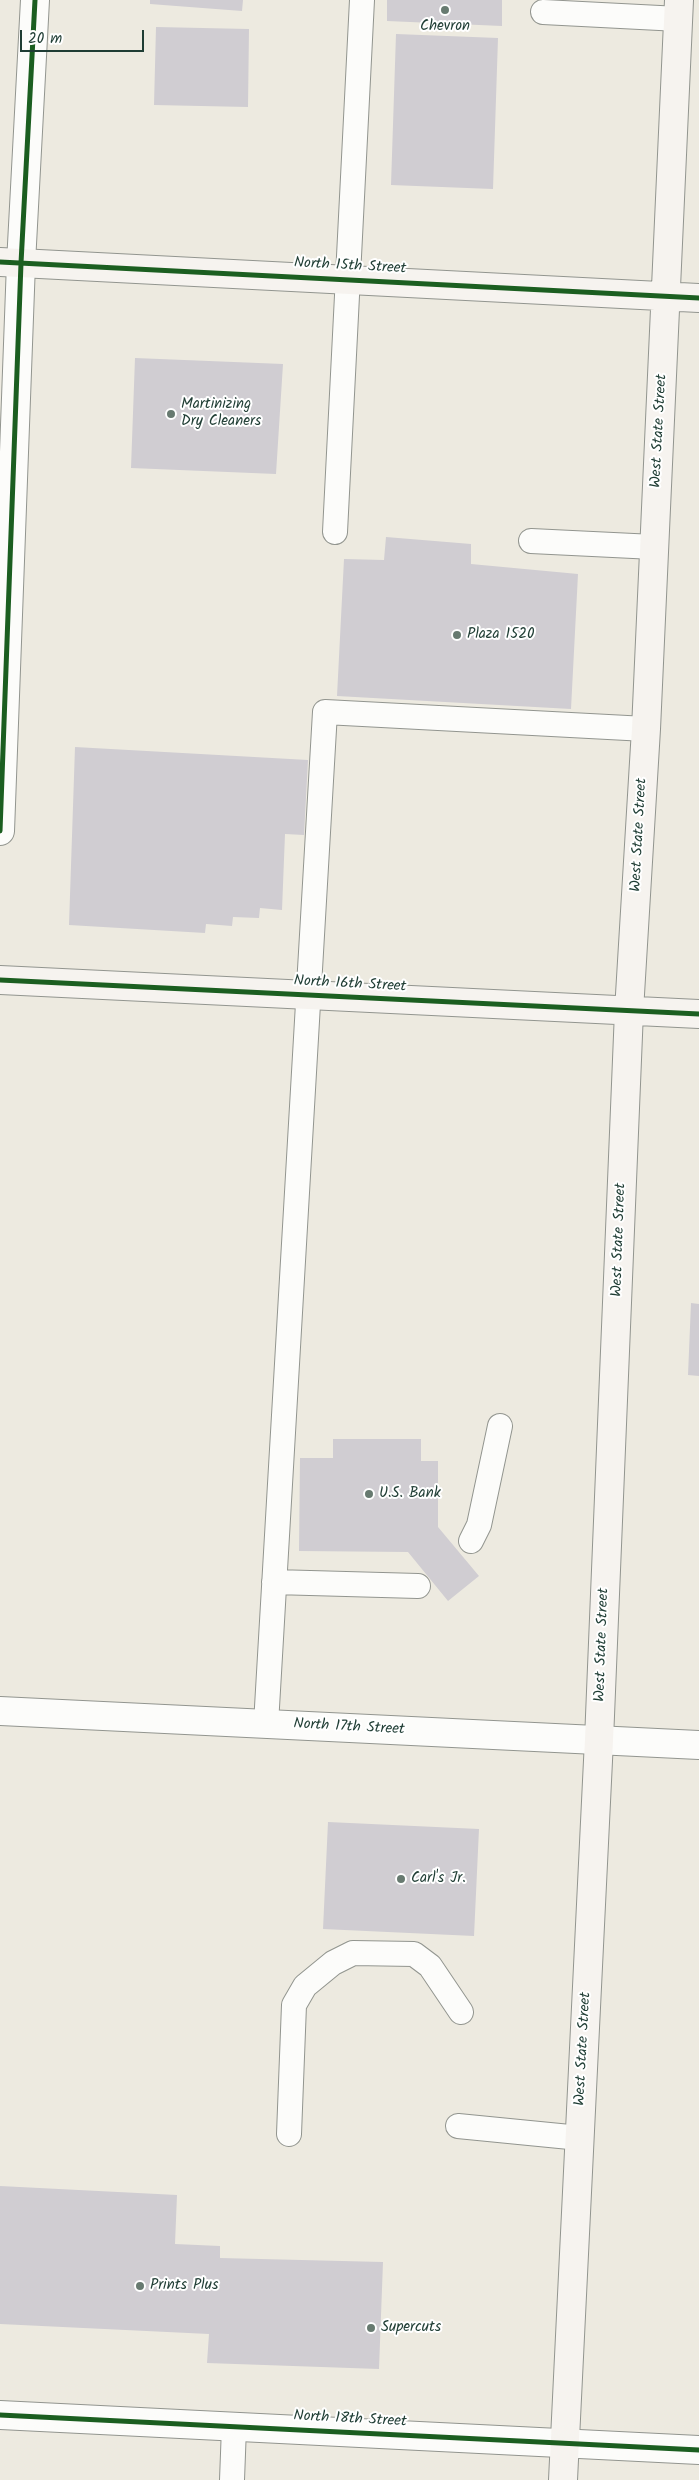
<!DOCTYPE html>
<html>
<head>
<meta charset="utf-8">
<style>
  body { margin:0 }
  #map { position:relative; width:699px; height:2480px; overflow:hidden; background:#edeae0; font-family:Kalam,sans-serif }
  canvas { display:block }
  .scale { position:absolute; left:20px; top:30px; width:124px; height:22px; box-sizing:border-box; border:2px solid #1f3d34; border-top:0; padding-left:6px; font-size:15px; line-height:18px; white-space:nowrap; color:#1f3d34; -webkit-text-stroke:4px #fff; paint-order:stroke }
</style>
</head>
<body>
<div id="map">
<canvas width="699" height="2480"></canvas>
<div class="scale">20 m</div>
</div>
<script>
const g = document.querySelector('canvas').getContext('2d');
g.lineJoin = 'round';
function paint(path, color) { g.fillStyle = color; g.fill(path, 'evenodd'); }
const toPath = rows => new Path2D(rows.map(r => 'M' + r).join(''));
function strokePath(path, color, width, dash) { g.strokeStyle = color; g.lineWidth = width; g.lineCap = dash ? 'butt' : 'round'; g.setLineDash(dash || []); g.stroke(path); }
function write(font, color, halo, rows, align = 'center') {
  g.font = font + ' Kalam,sans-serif'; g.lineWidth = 4; g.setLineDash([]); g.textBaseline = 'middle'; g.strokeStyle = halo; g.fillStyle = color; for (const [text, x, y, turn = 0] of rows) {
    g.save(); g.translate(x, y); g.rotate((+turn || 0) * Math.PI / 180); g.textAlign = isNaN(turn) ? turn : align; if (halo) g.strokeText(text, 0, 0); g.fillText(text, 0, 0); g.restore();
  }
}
const building = toPath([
  [150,0,243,0,242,11,150,4],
  [387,0,502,0,502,26,387,21],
  [156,27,249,29,248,107,154,105],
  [396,34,498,38,493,189,391,185],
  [135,358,283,364,276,474,131,468],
  [386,537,471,544,471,564,578,574,571,709,337,696,344,559,384,560],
  [75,747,308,760,304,835,285,834,282,910,260,908,259,918,233,917,232,926,206,924,205,933,69,925],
  [691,1303,699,1304,699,1376,688,1375],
  [333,1439,421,1439,421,1461,438,1461,438,1527,479,1576,448,1601,408,1552,299,1551,300,1458,333,1458],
  [328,1822,479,1829,474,1936,323,1929],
  [0,2186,177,2195,175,2244,220,2246,220,2258,383,2262,379,2369,207,2363,209,2334,0,2324]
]);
const service = toPath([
  [543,12,679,19],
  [335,532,362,0],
  [531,541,654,547],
  [471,1541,479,1525,500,1426],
  [274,1582,418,1586],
  [266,1724,325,712,646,729],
  [458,2126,580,2138],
  [289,2134,294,2005,305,1986,333,1963,353,1953,414,1954,430,1966,461,2012],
  [232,2480,234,2427]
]);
const minor = toPath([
  [0,831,21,263,35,0],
  [0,1711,699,1745]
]);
const tertiary = toPath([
  [0,2415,699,2450]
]);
const secondary = toPath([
  [0,262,699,298],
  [0,980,699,1014],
  [563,2480,599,1740,629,1011,646,729,679,0]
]);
const cycleway = toPath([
  [0,262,699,298],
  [0,831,21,263,35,0],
  [0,980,699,1014],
  [0,2415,699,2450]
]);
const markers = [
  [445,10,5,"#677a70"],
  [171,414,5,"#677a70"],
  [457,635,5,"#677a70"],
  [369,1494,5,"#677a70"],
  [401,1879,5,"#677a70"],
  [140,2286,5,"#677a70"],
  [371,2328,5,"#677a70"]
];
const poiNames = [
  ["Chevron",445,27,"center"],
  ["Martinizing",181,405],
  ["Dry Cleaners",181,422],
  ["Plaza 1520",467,635],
  ["U.S. Bank",379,1494],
  ["Carl's Jr.",411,1879],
  ["Prints Plus",150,2286],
  ["Supercuts",381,2328]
];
const streetNames = [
  ["North 15th Street",350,267,3],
  ["West State Street",660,431,-87],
  ["West State Street",640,835,-87],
  ["North 16th Street",350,985,3],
  ["West State Street",620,1240,-88],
  ["West State Street",603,1645,-88],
  ["North 17th Street",349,1728,3],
  ["West State Street",584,2049,-87],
  ["North 18th Street",350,2420,3]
];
paint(building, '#d0cdd2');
strokePath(service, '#92958f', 26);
strokePath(minor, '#92958f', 30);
strokePath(tertiary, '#92958f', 30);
strokePath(secondary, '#92958f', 30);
strokePath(service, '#fcfcfa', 24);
strokePath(minor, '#fcfcfa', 28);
strokePath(tertiary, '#fcfcfa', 28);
strokePath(secondary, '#f6f3ef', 28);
strokePath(cycleway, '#1b5e20', 5);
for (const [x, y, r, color] of markers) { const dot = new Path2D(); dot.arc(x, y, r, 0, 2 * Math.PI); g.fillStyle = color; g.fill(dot); strokePath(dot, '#fff', 2); }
write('15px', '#1f3d34', '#fff', poiNames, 'left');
write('15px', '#1f3d34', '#fff', streetNames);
</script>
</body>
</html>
